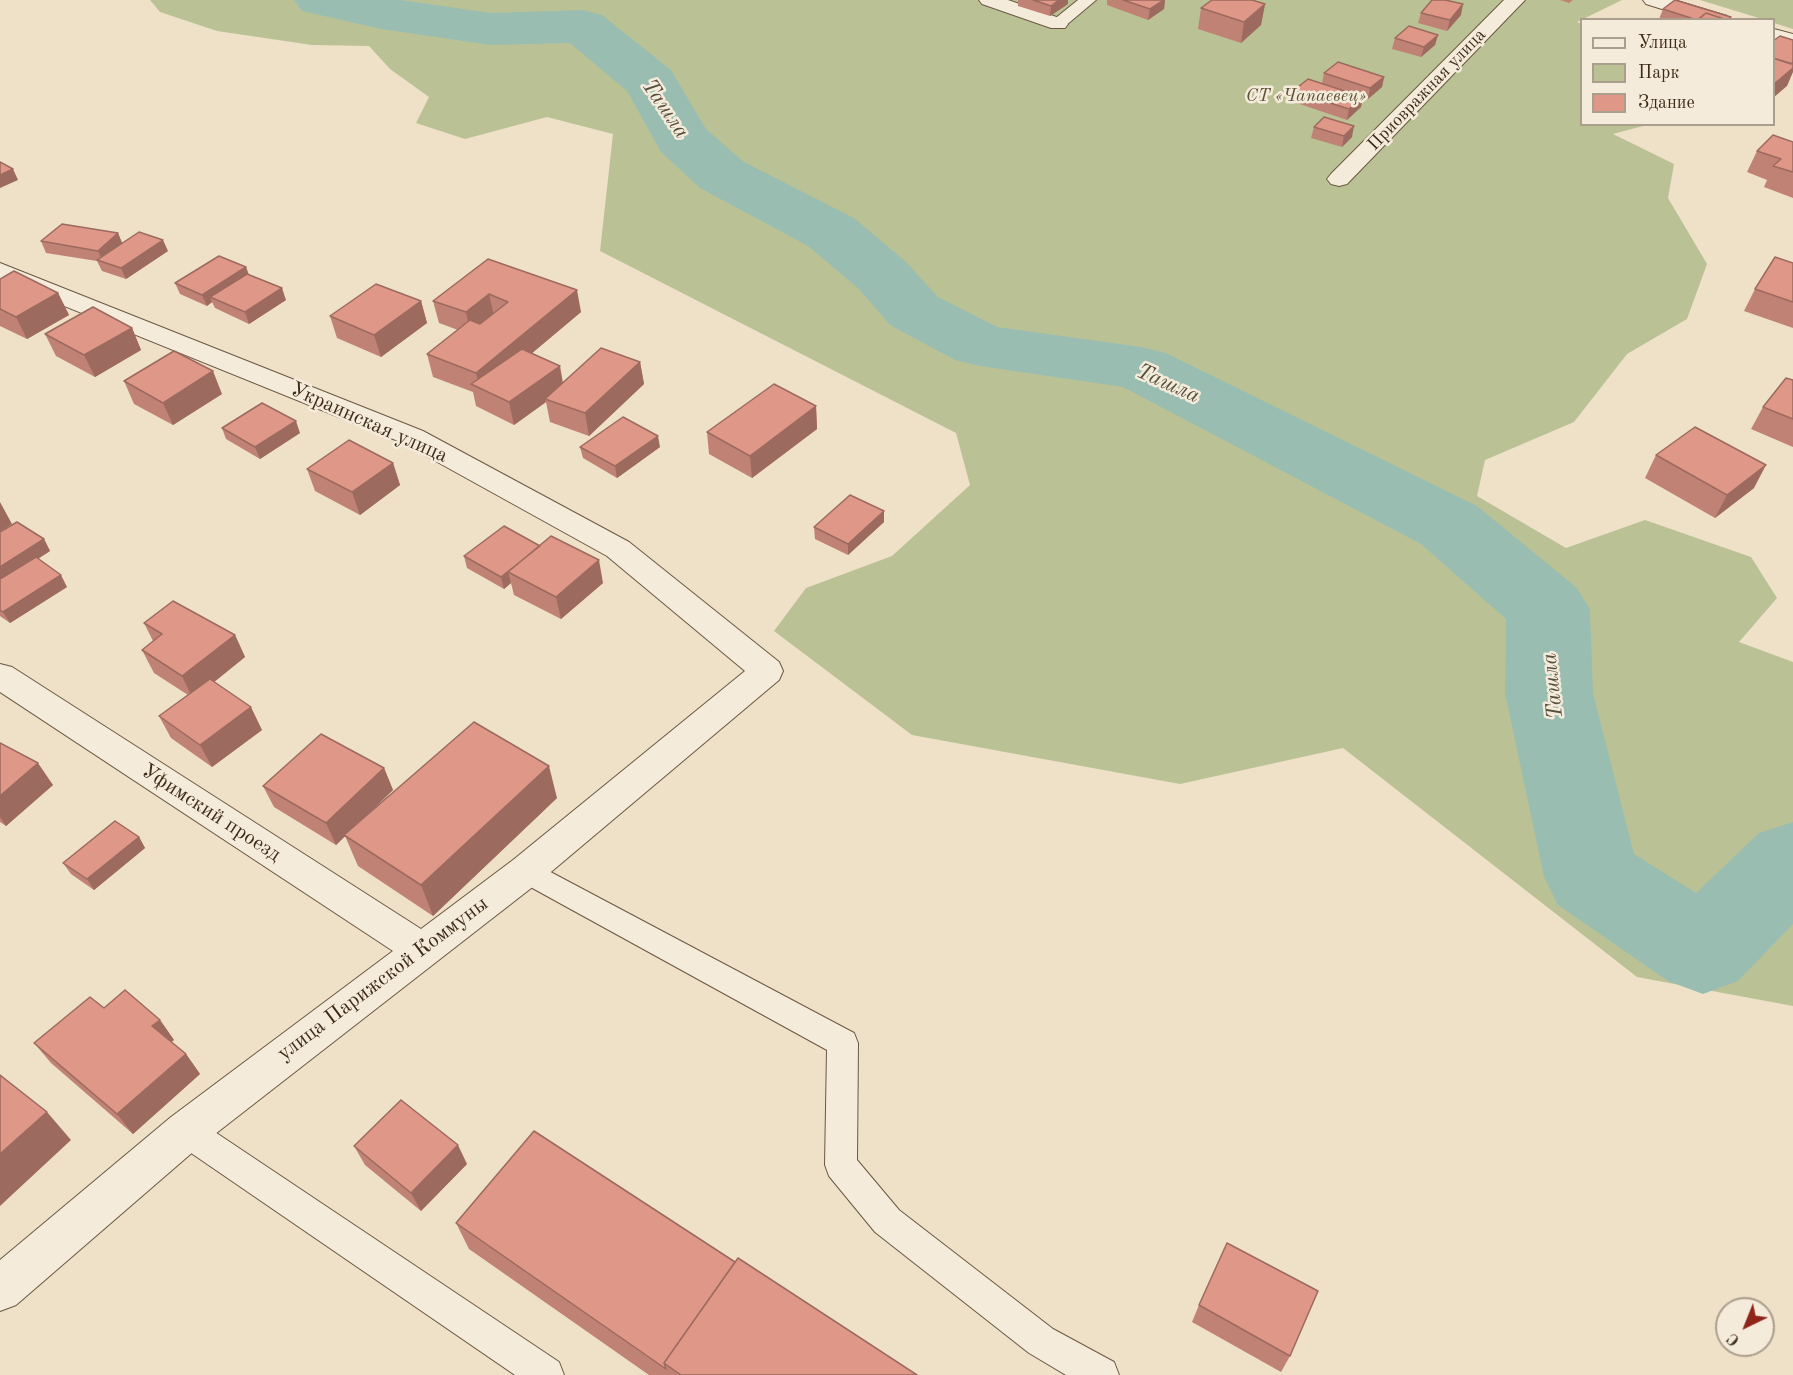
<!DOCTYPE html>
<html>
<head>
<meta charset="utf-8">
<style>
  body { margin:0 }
  #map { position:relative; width:1793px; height:1375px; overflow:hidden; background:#efe0c8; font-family:"Old Standard TT",serif }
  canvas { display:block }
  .legend { position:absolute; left:1580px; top:18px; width:195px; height:108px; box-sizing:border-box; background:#f5ebdb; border:2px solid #ac9e8c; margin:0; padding:8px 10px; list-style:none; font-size:18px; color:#3e2b16 }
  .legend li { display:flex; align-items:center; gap:12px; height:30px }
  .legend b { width:30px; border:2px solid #ac9e8c }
  .north { position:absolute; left:1715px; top:1297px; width:60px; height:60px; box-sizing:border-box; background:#f5ebdb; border:2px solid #ac9e8c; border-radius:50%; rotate:223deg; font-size:16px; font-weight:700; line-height:24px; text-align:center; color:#3e2b16 }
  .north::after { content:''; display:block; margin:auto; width:21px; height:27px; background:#8f2418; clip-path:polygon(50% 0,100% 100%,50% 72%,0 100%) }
</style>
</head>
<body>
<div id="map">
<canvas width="1793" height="1375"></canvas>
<ul class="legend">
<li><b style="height:8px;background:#f5ebdb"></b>Улица</li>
<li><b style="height:16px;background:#bac295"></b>Парк</li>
<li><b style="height:16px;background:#df9787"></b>Здание</li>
</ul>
<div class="north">С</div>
</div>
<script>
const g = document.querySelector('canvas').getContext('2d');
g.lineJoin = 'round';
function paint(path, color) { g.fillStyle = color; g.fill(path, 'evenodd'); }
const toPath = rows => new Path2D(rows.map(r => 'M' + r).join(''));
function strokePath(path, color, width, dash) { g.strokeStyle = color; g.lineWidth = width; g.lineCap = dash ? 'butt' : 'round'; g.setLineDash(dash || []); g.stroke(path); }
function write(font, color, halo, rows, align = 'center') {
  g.font = font + ' "Old Standard TT",serif'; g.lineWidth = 5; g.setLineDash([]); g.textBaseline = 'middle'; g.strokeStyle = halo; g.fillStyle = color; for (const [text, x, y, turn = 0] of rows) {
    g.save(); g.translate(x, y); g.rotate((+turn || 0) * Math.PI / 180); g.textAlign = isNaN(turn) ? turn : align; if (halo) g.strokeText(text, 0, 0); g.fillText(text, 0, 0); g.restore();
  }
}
const green = toPath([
  [150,0,1622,0,1577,22,1582,24,1582,124,1647,125,1613,134,1674,164,1668,198,1707,264,1687,319,1627,354,1574,422,1485,460,1477,496,1566,548,1645,520,1751,557,1777,598,1739,642,1793,662,1793,1006,1637,977,1343,748,1180,784,912,735,774,631,806,588,892,556,970,485,956,433,600,251,613,134,547,117,465,139,416,123,429,97,390,69,369,46,312,45,217,31,160,12],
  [1700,0,1793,0,1793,29,1774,23,1774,20,1762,19]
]);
const river = toPath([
  [294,0,401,0,491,13,583,10,602,15,671,70,706,129,744,162,854,218,905,261,938,297,997,327,1141,347,1166,353,1477,506,1577,588,1590,609,1593,693,1634,854,1696,893,1759,833,1793,822,1793,924,1738,981,1703,994,1668,981,1558,905,1544,877,1505,693,1506,619,1421,544,1123,387,980,366,955,360,890,325,859,289,808,246,700,188,661,152,627,91,570,43,491,45,381,29,302,11,294,0]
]);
const lane = toPath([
  [1078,0,1096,0,1064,27,1052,27,1050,24,1052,21,1078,0],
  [526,859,854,1033,858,1043,857,1160,899,1210,1053,1329,1114,1362,1119,1375,1066,1375,1029,1353,875,1232,829,1176,825,1165,827,1050,516,879,512,871,516,863,526,859],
  [186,1116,197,1120,559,1362,564,1375,515,1375,175,1142,170,1131,175,1120,186,1116]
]);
const street = toPath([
  [979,0,1008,0,1065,20,1068,24,1065,28,1051,28,982,4,979,0],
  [1504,0,1525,0,1347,184,1339,186,1331,184,1327,179,1331,174,1504,0],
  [1643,0,1674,0,1727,16,1730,20,1697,20,1646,4,1643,0],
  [1774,29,1793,34,1793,47,1774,41,1774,29],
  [0,263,423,431,629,542,779,662,783,671,779,680,539,882,201,1145,16,1305,0,1311,0,1260,171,1117,393,951,0,692,0,664,12,667,421,929,513,860,745,671,607,556,403,443,0,280,0,263]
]);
const wall = toPath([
  [1018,0,1068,0,1068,4,1050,16,1018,6],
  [1107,0,1165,0,1164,9,1148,20,1107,5],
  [1560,0,1573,0,1569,3],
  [1265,4,1261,25,1241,43,1198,29,1201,8],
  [1663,9,1731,17,1730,20,1659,19],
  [1421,13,1461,15,1447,31,1418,23],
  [1438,35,1435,45,1421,57,1392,49,1395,38],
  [1324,73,1384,77,1382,87,1368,99,1363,97,1361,107,1347,120,1291,101,1293,91,1322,83],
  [1314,127,1352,137,1342,147,1311,138],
  [1793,142,1793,198,1764,187,1767,180,1747,172,1757,151],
  [118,233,122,243,168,251,126,279,102,271,97,261,46,253,41,241],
  [488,259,581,312,532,353,563,383,640,362,644,384,589,436,550,422,546,402,514,425,476,406,473,392,433,377,427,354,458,330,439,323,433,301],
  [1793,263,1793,328,1744,311,1755,289],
  [246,267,249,275,286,300,249,324,215,308,212,302,207,306,180,294,175,283],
  [0,279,58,293,69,315,27,339,0,326],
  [421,301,427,323,381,357,337,338,330,316],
  [132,328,141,350,95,377,56,356,45,334],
  [1793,380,1793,447,1751,429,1763,407],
  [124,381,222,394,173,425,134,404],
  [816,406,817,429,752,478,709,454,707,432],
  [222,428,300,433,260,459,226,439],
  [580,447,660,447,617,478,583,458],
  [1656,455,1754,488,1715,518,1645,478],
  [393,463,400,485,360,515,315,491,307,469],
  [884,522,848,555,815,539,814,527],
  [0,532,44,539,50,551,38,559,67,587,10,623,0,616],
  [464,556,603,583,561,619,514,595,511,583,504,589,467,568],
  [144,623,235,635,245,657,214,682,262,730,212,767,171,738,159,716,188,695,154,673,142,650,153,641],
  [0,743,53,785,6,826,0,822],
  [384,768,393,790,366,816,557,798,433,916,358,866,345,836,336,845,274,807,263,786],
  [139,837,145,848,94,890,71,874,63,863],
  [104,1008,160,1020,174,1040,171,1042,186,1054,200,1074,133,1134,51,1063,34,1043],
  [354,1146,467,1164,421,1211,365,1165],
  [456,1223,735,1262,917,1375,649,1375,469,1249],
  [1199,1305,1290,1356,1281,1372,1192,1322]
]);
const shadedWall = toPath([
  [1059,0,1068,0,1068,4,1050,16,1051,6],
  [1164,0,1165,0,1164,9,1148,20,1150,9],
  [1265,4,1261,25,1241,43,1244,22],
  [1463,4,1461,15,1447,31,1450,20],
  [1438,35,1435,45,1421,57,1424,47],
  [1793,62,1793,72,1787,86,1773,98,1773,85],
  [1384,77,1382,87,1368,99,1370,88],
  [1363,97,1361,107,1347,120,1349,109],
  [1354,126,1352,137,1342,147,1344,136],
  [13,169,18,180,0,188,0,175],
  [118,233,123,245,103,262,98,251],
  [163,240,168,251,126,279,121,268],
  [246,267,250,279,210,297,212,302,207,306,202,295],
  [282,288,286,300,249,324,245,312],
  [577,290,581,312,487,391,480,388,476,373],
  [58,293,69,315,27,339,16,317],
  [489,294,494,316,471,335,466,312],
  [421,301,427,323,381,357,374,335],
  [132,328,141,350,95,377,84,355],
  [640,362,644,384,589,436,585,413],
  [560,366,564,389,545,399,546,402,514,425,509,402],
  [213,371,222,394,173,425,163,403],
  [816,406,817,429,752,478,750,456],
  [296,421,300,433,260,459,255,447],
  [658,436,660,447,617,478,615,466],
  [393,463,400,485,360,515,352,492],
  [1766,465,1754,488,1715,518,1727,495],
  [0,502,12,524,0,532],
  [884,511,884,522,848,555,848,544],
  [44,539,50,551,0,582,0,567],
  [541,547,508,572,511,583,504,589,501,577],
  [599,560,603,583,561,619,556,597],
  [61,575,67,587,10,623,3,612],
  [235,635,245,657,193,699,182,676],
  [251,707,262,730,212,767,200,745],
  [38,763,53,785,6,826,0,817,0,796],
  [549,766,557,798,433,916,421,885],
  [384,768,393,790,336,845,326,823],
  [139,837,145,848,94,890,87,879],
  [160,1020,174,1040,166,1046,152,1026],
  [186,1054,200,1074,133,1134,117,1114],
  [47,1112,71,1140,0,1206,0,1154],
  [458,1145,467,1164,421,1211,411,1193]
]);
const building = toPath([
  [1033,0,1059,0,1051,6,1033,0],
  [1123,0,1164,0,1150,9,1123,0],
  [1212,0,1252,0,1265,4,1244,22,1201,8,1212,0],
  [1432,0,1445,0,1463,4,1450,20,1421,13,1432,0],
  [1675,0,1731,17,1727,20,1706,13,1697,20,1663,9,1675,0],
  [1706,13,1727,20,1698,20,1706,13],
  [1409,26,1438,35,1424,47,1395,38,1409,26],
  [1780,36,1793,40,1793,62,1791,64,1773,58,1773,41,1780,36],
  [1773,58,1793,64,1793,68,1773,85,1773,58],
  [1338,62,1384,77,1370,88,1324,73,1338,62],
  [1308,79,1363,97,1349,109,1293,91,1308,79],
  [1324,117,1354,126,1344,136,1314,127,1324,117],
  [1773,135,1793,142,1793,172,1773,166,1781,159,1757,151,1773,135],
  [0,162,13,169,0,175,0,162],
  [62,224,118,233,98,251,41,241,62,224],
  [139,232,163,240,121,268,97,260,139,232],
  [219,256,246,267,202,295,175,283,219,256],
  [1775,257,1793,263,1793,302,1755,289,1775,257],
  [488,259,577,290,476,373,427,354,470,320,480,324,508,302,489,294,466,312,433,301,488,259],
  [14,271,58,293,16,317,0,309,0,279,14,271],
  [247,274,282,288,245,312,210,297,247,274],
  [376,284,421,301,374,335,330,316,376,284],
  [93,307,132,328,84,355,45,334,93,307],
  [601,348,640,362,585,413,545,399,601,348],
  [522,349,560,366,509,402,471,384,522,349],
  [174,351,213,371,163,403,124,381,174,351],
  [1786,378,1793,380,1793,419,1763,407,1786,378],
  [774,384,816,406,750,456,707,432,774,384],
  [262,403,296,421,255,447,222,428,262,403],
  [623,417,658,436,615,466,580,447,623,417],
  [1695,427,1766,465,1727,495,1656,455,1695,427],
  [349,440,393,463,352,492,307,469,349,440],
  [850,495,884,511,848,544,814,527,850,495],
  [17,522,44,539,0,567,0,532,17,522],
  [504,526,540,546,501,577,464,556,504,526],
  [551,536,599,560,556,597,508,572,551,536],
  [36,557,61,575,3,612,0,610,0,579,36,557],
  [173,601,235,635,182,676,142,650,162,634,144,623,173,601],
  [210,679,251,707,200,745,159,716,210,679],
  [474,722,549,766,421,885,344,835,474,722],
  [321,734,384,768,326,823,263,786,321,734],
  [0,743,38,763,0,796,0,743],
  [115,821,139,837,87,879,63,863,115,821],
  [125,990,160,1020,152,1026,186,1054,117,1114,34,1043,90,997,104,1008,125,990],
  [0,1075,47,1112,0,1154,0,1075],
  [401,1100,458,1145,411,1193,354,1146,401,1100],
  [534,1131,735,1262,664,1363,666,1369,456,1223,534,1131],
  [1227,1243,1318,1291,1290,1356,1199,1305,1227,1243],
  [738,1258,917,1375,681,1375,664,1363,738,1258]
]);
const farStreetnames = [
  ["Приовражная улица",1427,90,-46]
];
const farParknames = [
  ["СТ «Чапаевец»",1306,96]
];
const streetNames = [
  ["Украинская улица",369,423,24],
  ["Уфимский проезд",211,813,33],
  ["улица Парижской Коммуны",383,979,-37]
];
const waterNames = [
  ["Ташла",665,109,56],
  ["Ташла",1168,384,24],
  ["Ташла",1553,686,-96]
];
paint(green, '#bac295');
paint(river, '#9abdb1');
strokePath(lane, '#6a5842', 2);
strokePath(street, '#6a5842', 2);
paint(lane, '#f5ebdb');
paint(street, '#f5ebdb');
paint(wall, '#c08274');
paint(shadedWall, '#9c6a5e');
paint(building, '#df9787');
strokePath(building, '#9c6a5e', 1.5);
write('18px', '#3e2b16', '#f5ebdb', farStreetnames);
write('italic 18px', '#5d5136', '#f5ebdb', farParknames);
write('21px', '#3e2b16', '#f5ebdb', streetNames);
write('italic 22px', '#55503d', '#f5ebdb', waterNames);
</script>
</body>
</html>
